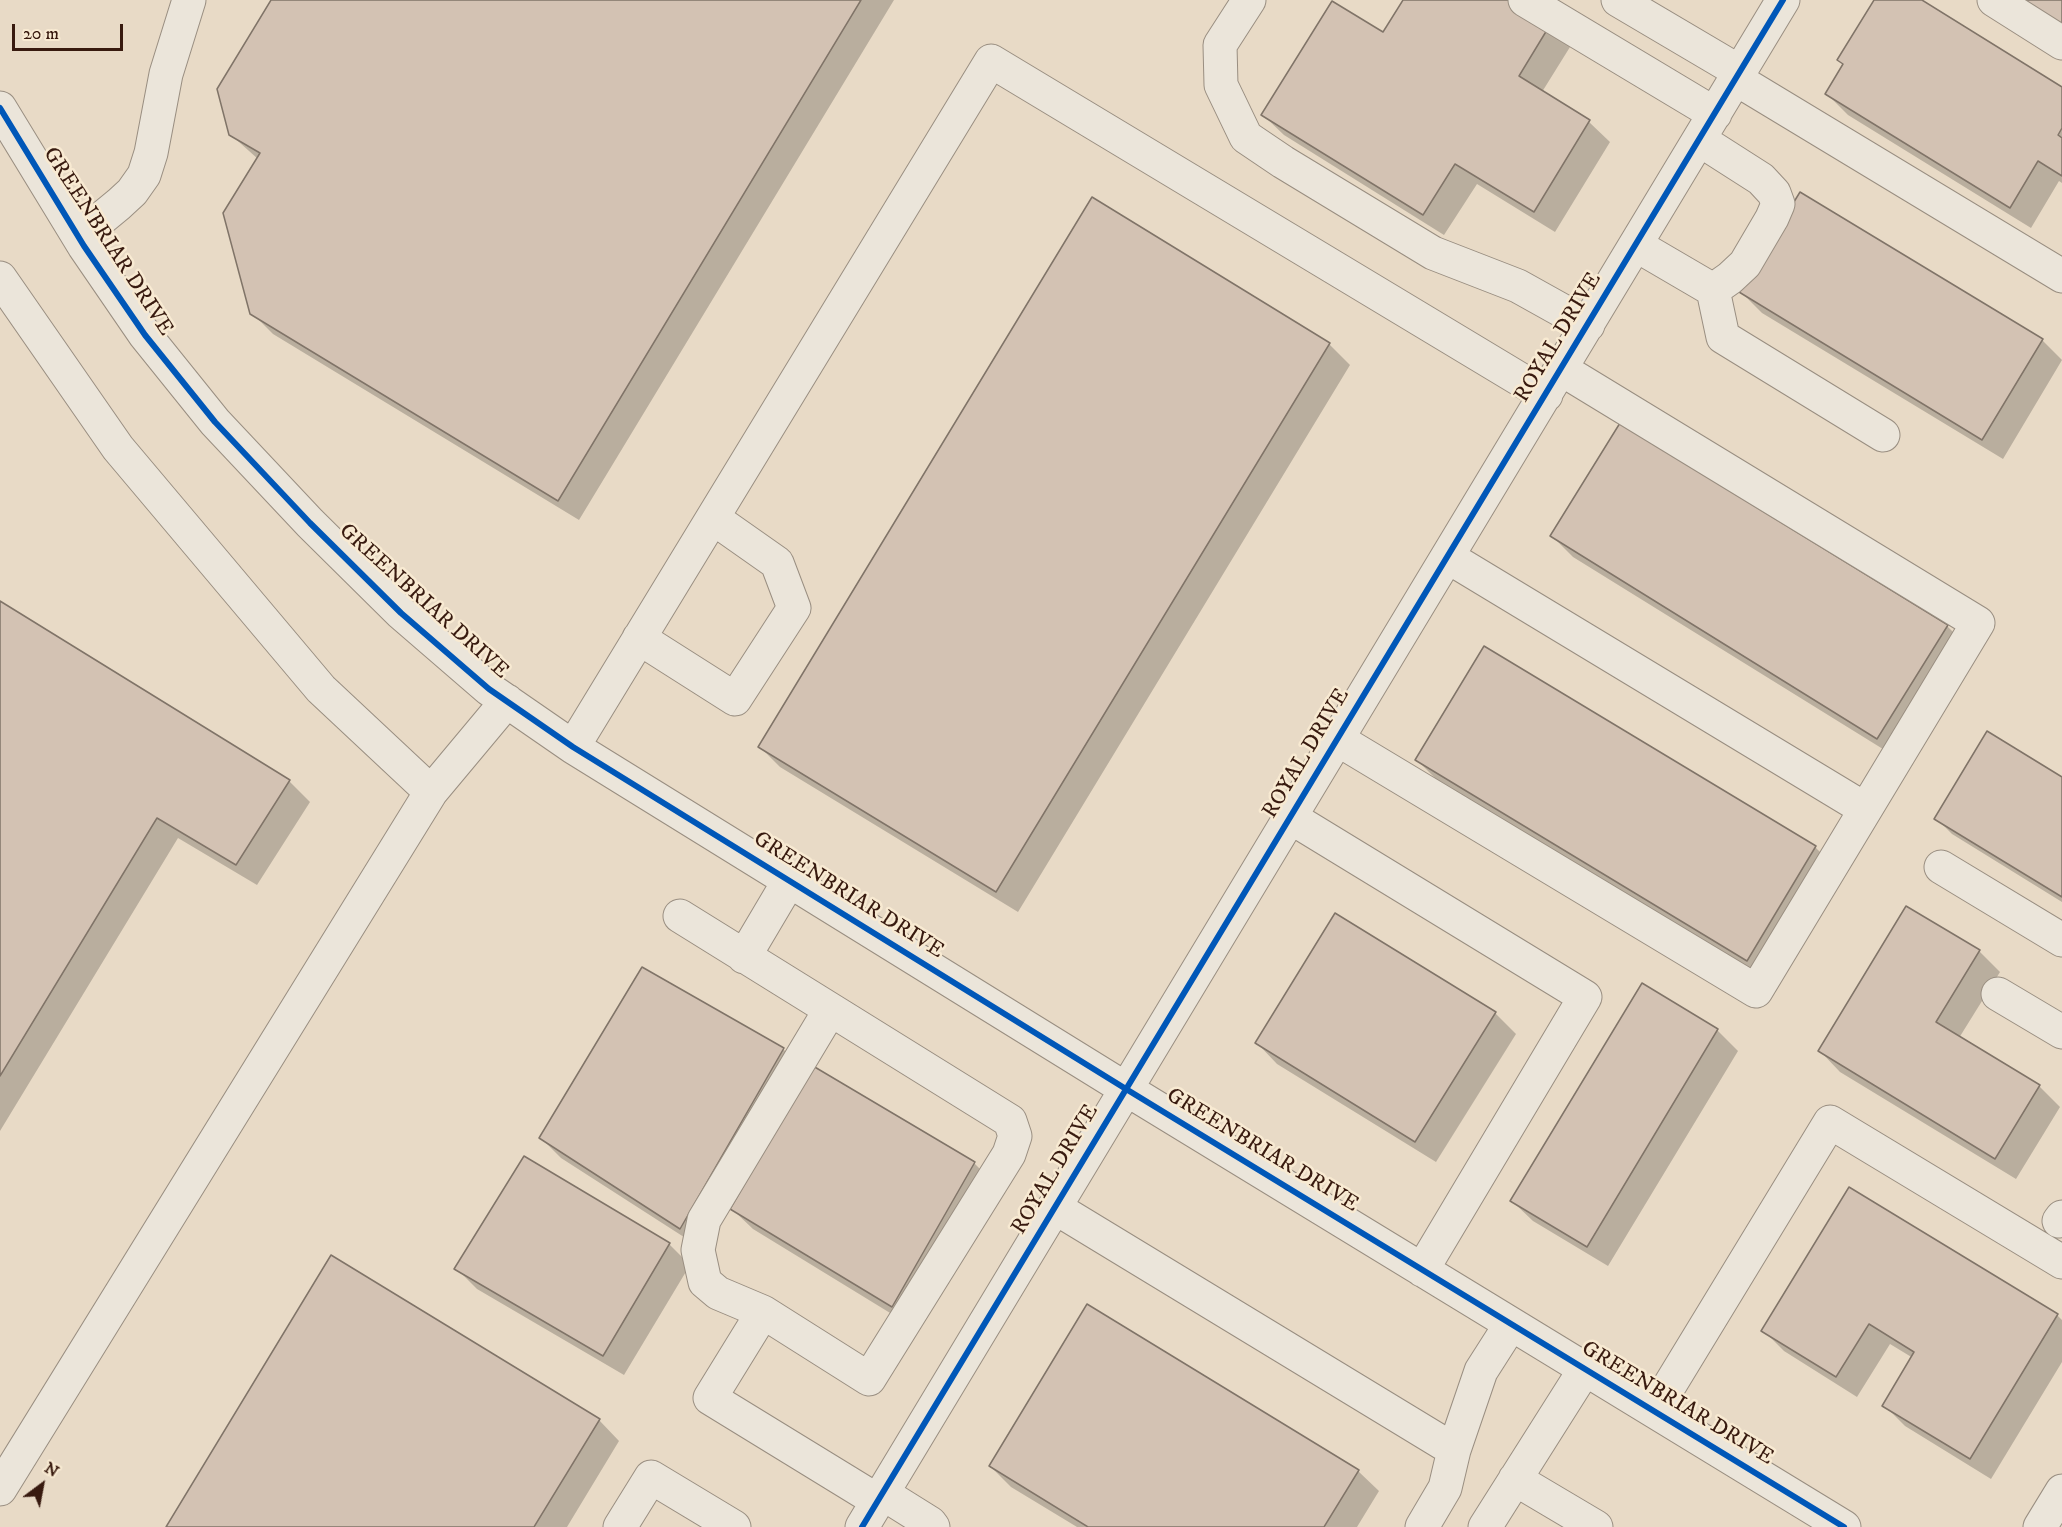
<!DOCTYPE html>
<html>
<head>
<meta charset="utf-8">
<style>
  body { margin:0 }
  #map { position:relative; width:2062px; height:1527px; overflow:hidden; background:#e8dac6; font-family:"IM FELL DW Pica",serif }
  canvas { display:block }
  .north { position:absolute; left:12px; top:1455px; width:60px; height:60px; -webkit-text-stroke:4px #f8ead2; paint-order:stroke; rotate:32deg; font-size:16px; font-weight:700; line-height:24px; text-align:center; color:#381a0f }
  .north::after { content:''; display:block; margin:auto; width:21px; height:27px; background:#381a0f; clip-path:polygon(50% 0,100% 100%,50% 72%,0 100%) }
  .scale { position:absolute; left:12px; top:24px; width:111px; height:27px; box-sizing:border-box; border:3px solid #381a0f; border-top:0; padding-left:8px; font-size:18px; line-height:21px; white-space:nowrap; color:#381a0f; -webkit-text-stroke:4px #f8ead2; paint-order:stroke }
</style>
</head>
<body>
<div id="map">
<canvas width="2062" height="1527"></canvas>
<div class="north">N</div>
<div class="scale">20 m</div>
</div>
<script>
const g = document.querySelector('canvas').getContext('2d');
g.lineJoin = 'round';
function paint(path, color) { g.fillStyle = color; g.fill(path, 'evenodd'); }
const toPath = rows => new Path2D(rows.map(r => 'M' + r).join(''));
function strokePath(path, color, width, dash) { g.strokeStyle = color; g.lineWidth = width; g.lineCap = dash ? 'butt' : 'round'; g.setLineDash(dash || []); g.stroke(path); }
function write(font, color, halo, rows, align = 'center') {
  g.font = font + ' "IM FELL DW Pica",serif'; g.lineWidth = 5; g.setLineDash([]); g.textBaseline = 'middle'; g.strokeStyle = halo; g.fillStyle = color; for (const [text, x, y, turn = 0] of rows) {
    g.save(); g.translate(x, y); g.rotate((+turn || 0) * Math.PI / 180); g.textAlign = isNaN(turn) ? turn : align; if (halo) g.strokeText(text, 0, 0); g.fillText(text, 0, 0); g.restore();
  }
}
const shadow = toPath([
  [273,0,894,0,579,520,273,334,252,313,258,159,230,134],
  [1404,0,1507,0,1549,27,1570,47,1542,92,1589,122,1610,142,1555,232,1477,184,1444,235,1284,135,1263,115,1383,34],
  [1876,0,1919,0,2062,88,2062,183,2059,181,2031,228,1848,115,1827,94,1844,65],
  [1801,194,2042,340,2062,360,2003,459,1762,313,1741,292],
  [1329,344,1350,365,1018,912,780,767,759,746],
  [1621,425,1947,626,1968,647,1899,759,1573,557,1552,536],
  [0,603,289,781,310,802,257,885,178,838,0,1131],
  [1417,760,1815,847,1836,868,1768,981,1438,781],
  [2062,778,2062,902,1952,834,1936,818],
  [1979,951,2000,972,1959,1038,2039,1086,2060,1107,2016,1179,1840,1072,1820,1051],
  [1642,985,1718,1031,1738,1051,1608,1266,1533,1221,1512,1201],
  [1495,1013,1516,1034,1436,1162,1277,1064,1257,1043],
  [783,1049,804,1070,701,1248,561,1158,541,1138],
  [814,1068,974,1163,995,1184,913,1327,753,1229,732,1209],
  [1849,1189,2057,1315,2062,1320,2062,1362,1991,1479,1905,1426,1884,1405,1913,1358,1890,1344,1857,1397,1784,1351,1763,1330],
  [669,1244,690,1265,624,1375,477,1289,456,1268],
  [599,1420,619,1441,567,1527,167,1527],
  [990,1466,1358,1471,1379,1491,1357,1527,1077,1527,1011,1487]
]);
const building = toPath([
  [271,0,861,0,558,501,250,314,223,213,260,153,229,135,217,89,271,0],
  [1403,0,1510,0,1550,25,1519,76,1590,120,1534,212,1455,164,1423,215,1261,115,1332,1,1383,32,1403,0],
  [1874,0,1922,0,2062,87,2062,128,2058,135,2062,138,2062,176,2038,161,2010,208,1825,94,1843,64,1837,60,1874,0],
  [2009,0,2062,0,2062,33,2009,0],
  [1800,192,2043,339,1982,440,1739,292,1800,192],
  [1092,197,1330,343,996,892,758,747,1092,197],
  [1620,423,1948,625,1877,739,1550,536,1620,423],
  [0,601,290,780,236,865,157,818,0,1076,0,601],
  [1484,646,1816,846,1747,961,1415,760,1484,646],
  [1987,731,2062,777,2062,897,1934,819,1987,731],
  [1906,906,1980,950,1936,1022,2040,1085,1995,1159,1818,1051,1906,906],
  [1335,913,1496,1012,1415,1142,1255,1043,1335,913],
  [642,967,784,1048,680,1229,539,1138,642,967],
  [1642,983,1718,1029,1587,1247,1510,1201,1642,983],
  [813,1066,975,1162,892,1307,730,1209,813,1066],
  [524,1156,670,1243,603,1356,454,1269,524,1156],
  [1849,1187,2058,1314,1970,1459,1882,1406,1914,1352,1869,1324,1836,1377,1761,1331,1849,1187],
  [331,1255,600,1419,534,1527,166,1527,331,1255],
  [1087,1304,1359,1470,1324,1527,1088,1527,989,1466,1087,1304]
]);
const minor = toPath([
  [1249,0,1220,45,1221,85,1246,137,1283,162,1433,253,1518,286,1588,325],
  [1525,0,1715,114],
  [1618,0,1740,72],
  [1994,0,2062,43],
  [1736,79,2062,276],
  [0,108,84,246,145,335,215,422,310,523,401,613,489,689,573,747,1126,1089,1844,1527],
  [79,237,119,204,132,192,144,175,151,153,166,74,189,0],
  [1636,245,1713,290,1730,278,1745,264,1772,218,1778,204,1774,193,1761,179,1700,140],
  [0,278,118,448,321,689,431,792],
  [1713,290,1723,337,1883,435],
  [1448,557,1865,809],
  [639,638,735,699,794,608,777,563,713,518],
  [1337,739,1756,991,1978,623,1561,369],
  [573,747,991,61,1546,395],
  [1290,817,1585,997,1422,1270],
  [1941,867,2062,940],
  [680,916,1010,1121,1015,1136,1009,1154,869,1379,763,1312,710,1398,878,1501],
  [744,957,789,881],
  [1998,994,2062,1032],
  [1054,1207,1454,1450],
  [2059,1221,2062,1217],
  [763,1312,718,1293,705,1282,698,1250,704,1220,830,1010],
  [1654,1411,1830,1122,2062,1262],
  [1515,1479,1596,1527],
  [0,1489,431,792,507,701],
  [882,1493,930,1523,933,1527],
  [620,1527,651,1477,734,1527],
  [862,1527,1783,0],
  [1422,1527,1445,1488,1454,1450,1481,1371,1511,1324],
  [1485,1527,1585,1369],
  [2040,1527,2062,1491]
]);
const cycleway = toPath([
  [0,108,84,246,145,335,215,422,310,523,401,613,489,689,573,747,1126,1089,1844,1527],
  [862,1527,1783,0]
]);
const streetNames = [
  ["GREENBRIAR DRIVE",107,242,57],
  ["ROYAL DRIVE",1559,338,-59],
  ["GREENBRIAR DRIVE",423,602,42],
  ["ROYAL DRIVE",1307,754,-59],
  ["GREENBRIAR DRIVE",848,896,32],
  ["GREENBRIAR DRIVE",1262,1151,31],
  ["ROYAL DRIVE",1056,1170,-59],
  ["GREENBRIAR DRIVE",1677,1404,31]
];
paint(shadow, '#0003');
paint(building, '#d3c2b3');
strokePath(building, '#807468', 1.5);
strokePath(minor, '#998e81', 35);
strokePath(minor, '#ebe5da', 33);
strokePath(cycleway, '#0057b8', 6);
write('22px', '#381a0f', '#f8ead2', streetNames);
</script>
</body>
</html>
